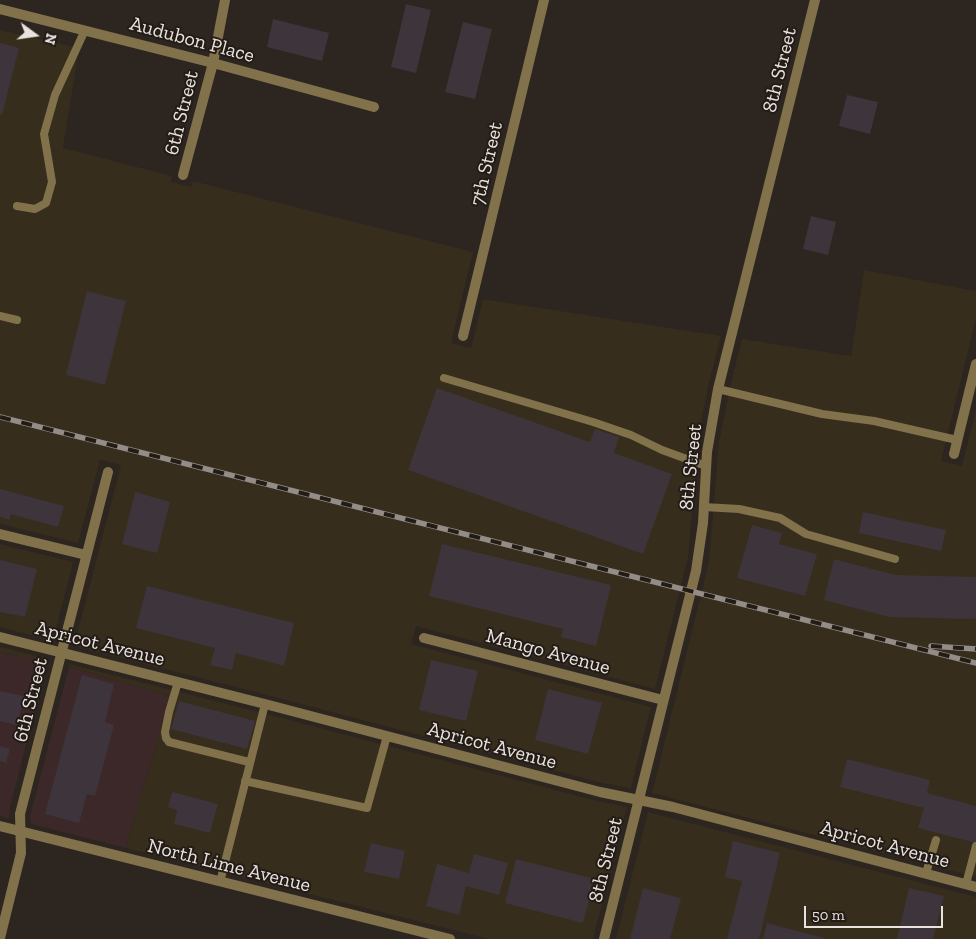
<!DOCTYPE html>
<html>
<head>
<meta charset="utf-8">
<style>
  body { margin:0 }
  #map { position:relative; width:976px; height:939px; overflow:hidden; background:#2d251f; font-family:"Zilla Slab",serif }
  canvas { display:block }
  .north { position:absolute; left:10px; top:10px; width:50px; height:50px; -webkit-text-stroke:4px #231b16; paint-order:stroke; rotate:104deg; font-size:14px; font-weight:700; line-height:20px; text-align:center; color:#e9e3df }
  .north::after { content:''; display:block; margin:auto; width:18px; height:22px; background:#e9e3df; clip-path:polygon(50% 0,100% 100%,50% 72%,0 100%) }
  .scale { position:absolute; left:804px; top:906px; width:139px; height:22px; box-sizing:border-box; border:2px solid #e9e3df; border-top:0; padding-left:6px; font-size:15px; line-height:18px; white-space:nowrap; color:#e9e3df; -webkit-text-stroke:4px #231b16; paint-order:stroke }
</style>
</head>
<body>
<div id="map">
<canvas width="976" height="939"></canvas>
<div class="north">N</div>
<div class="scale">50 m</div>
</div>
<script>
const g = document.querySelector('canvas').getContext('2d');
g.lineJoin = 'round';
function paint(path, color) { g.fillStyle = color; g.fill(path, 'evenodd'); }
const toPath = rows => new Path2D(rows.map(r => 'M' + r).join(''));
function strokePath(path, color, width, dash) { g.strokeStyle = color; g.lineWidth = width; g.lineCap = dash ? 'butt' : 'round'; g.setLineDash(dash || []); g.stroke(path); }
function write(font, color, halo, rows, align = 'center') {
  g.font = font + ' "Zilla Slab",serif'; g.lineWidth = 4; g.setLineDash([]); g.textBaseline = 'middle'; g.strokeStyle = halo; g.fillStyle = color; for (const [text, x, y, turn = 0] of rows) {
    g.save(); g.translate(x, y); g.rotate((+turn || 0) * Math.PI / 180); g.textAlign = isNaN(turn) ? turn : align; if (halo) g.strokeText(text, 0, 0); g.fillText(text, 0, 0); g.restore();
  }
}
const commercial = toPath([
  [0,652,47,662,9,812,9,819,0,816],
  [69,667,170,696,126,848,31,824,30,816]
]);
const industrial = toPath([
  [0,30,79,48,63,148,172,176,171,182,191,187,193,181,473,252,451,343,471,348,483,299,721,336,708,387,698,438,688,557,655,689,416,626,411,644,651,707,631,788,602,783,267,695,74,646,121,465,100,460,78,543,0,524],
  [864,270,976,291,976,319,941,461,962,466,976,409,976,877,652,793,709,562,719,442,729,392,742,339,851,356],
  [0,544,73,562,53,641,0,627],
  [0,647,48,659,47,662,0,652],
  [69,664,263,713,597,801,627,807,593,939,489,939,126,848,170,696,69,667],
  [648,812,976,897,976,939,616,939]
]);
const building = toPath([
  [406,4,431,10,416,73,391,67],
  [273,19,329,33,322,61,267,47],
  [463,22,492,29,475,99,445,92],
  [0,43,19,48,2,115,0,114],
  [847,95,878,102,870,134,839,126],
  [811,216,836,222,828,255,803,249],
  [87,291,126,301,105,385,66,375],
  [437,388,590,442,595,429,619,437,614,453,672,474,643,554,408,470],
  [0,489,64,506,58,527,11,514,9,520,0,517],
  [135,492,170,502,157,553,122,544],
  [863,512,946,530,941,551,859,533],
  [752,525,782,533,779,544,817,554,805,596,737,578],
  [442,544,611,585,596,646,561,637,563,629,429,596],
  [834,559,895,575,976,577,976,619,889,617,824,600],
  [0,560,37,569,25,617,0,612],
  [147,586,294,623,284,666,236,653,232,670,210,665,215,648,136,628],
  [431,660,478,671,466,721,419,710],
  [82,675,114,684,105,722,114,725,95,796,87,794,79,823,45,814],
  [548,689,602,703,588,754,535,740],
  [0,691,24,696,17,725,0,721],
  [179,701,255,721,247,749,171,729],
  [0,746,10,749,6,763,0,761],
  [847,759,930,780,927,793,976,806,976,843,918,828,924,808,840,787],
  [172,792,218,804,210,833,174,824,177,810,168,807],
  [733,841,780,853,759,939,727,939,742,881,725,877],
  [371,843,405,851,399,879,364,872],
  [474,854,508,863,499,895,466,886,459,915,426,906,437,864,469,873],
  [516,859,595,879,583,923,505,903],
  [643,888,681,898,670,939,630,939],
  [909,888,944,896,933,939,897,939],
  [767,923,824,938,824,939,763,939]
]);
const service = toPath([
  [17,206,35,209,46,203,52,182,44,134,55,95,85,30],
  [0,316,17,320],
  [444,378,593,422,631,435,662,450,706,466],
  [718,389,822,414,874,421,957,440],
  [704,507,739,509,780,518,806,534,895,559],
  [178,682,169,712,165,732,166,738,169,742,249,762],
  [245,781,367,808,387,736],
  [926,873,936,840],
  [220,882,265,704],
  [966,884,976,846]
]);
const minor = toPath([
  [0,9,213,63,374,107],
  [183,175,213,63,225,0],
  [463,336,544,0],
  [954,454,976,364],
  [0,534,86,555],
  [0,637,265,704,600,792,673,807,976,887],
  [424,638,663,700],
  [0,938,21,853,20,814,108,472]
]);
const tertiary = toPath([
  [0,826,450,939],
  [604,939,696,571,703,523,707,452,718,389,815,0]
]);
const rail = toPath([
  [0,417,976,663],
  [931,646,976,649]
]);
const streetNames = [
  ["Audubon Place",192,40,15],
  ["8th Street",780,70,-76],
  ["6th Street",182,113,-76],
  ["7th Street",487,164,-77],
  ["8th Street",691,467,-84],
  ["Apricot Avenue",100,644,14],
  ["Mango Avenue",548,652,15],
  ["6th Street",31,700,-76],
  ["Apricot Avenue",492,746,15],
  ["Apricot Avenue",885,845,15],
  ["8th Street",606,860,-76],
  ["North Lime Avenue",229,866,14]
];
paint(commercial, '#3c2828');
paint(industrial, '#362d1c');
paint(building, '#3d353b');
strokePath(service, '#81724b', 8);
strokePath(minor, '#81724b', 10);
strokePath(tertiary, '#81724b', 10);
strokePath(rail, '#938c87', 5.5);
strokePath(rail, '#231b16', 4, [11]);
write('20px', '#e9e3df', '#231b16', streetNames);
</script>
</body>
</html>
